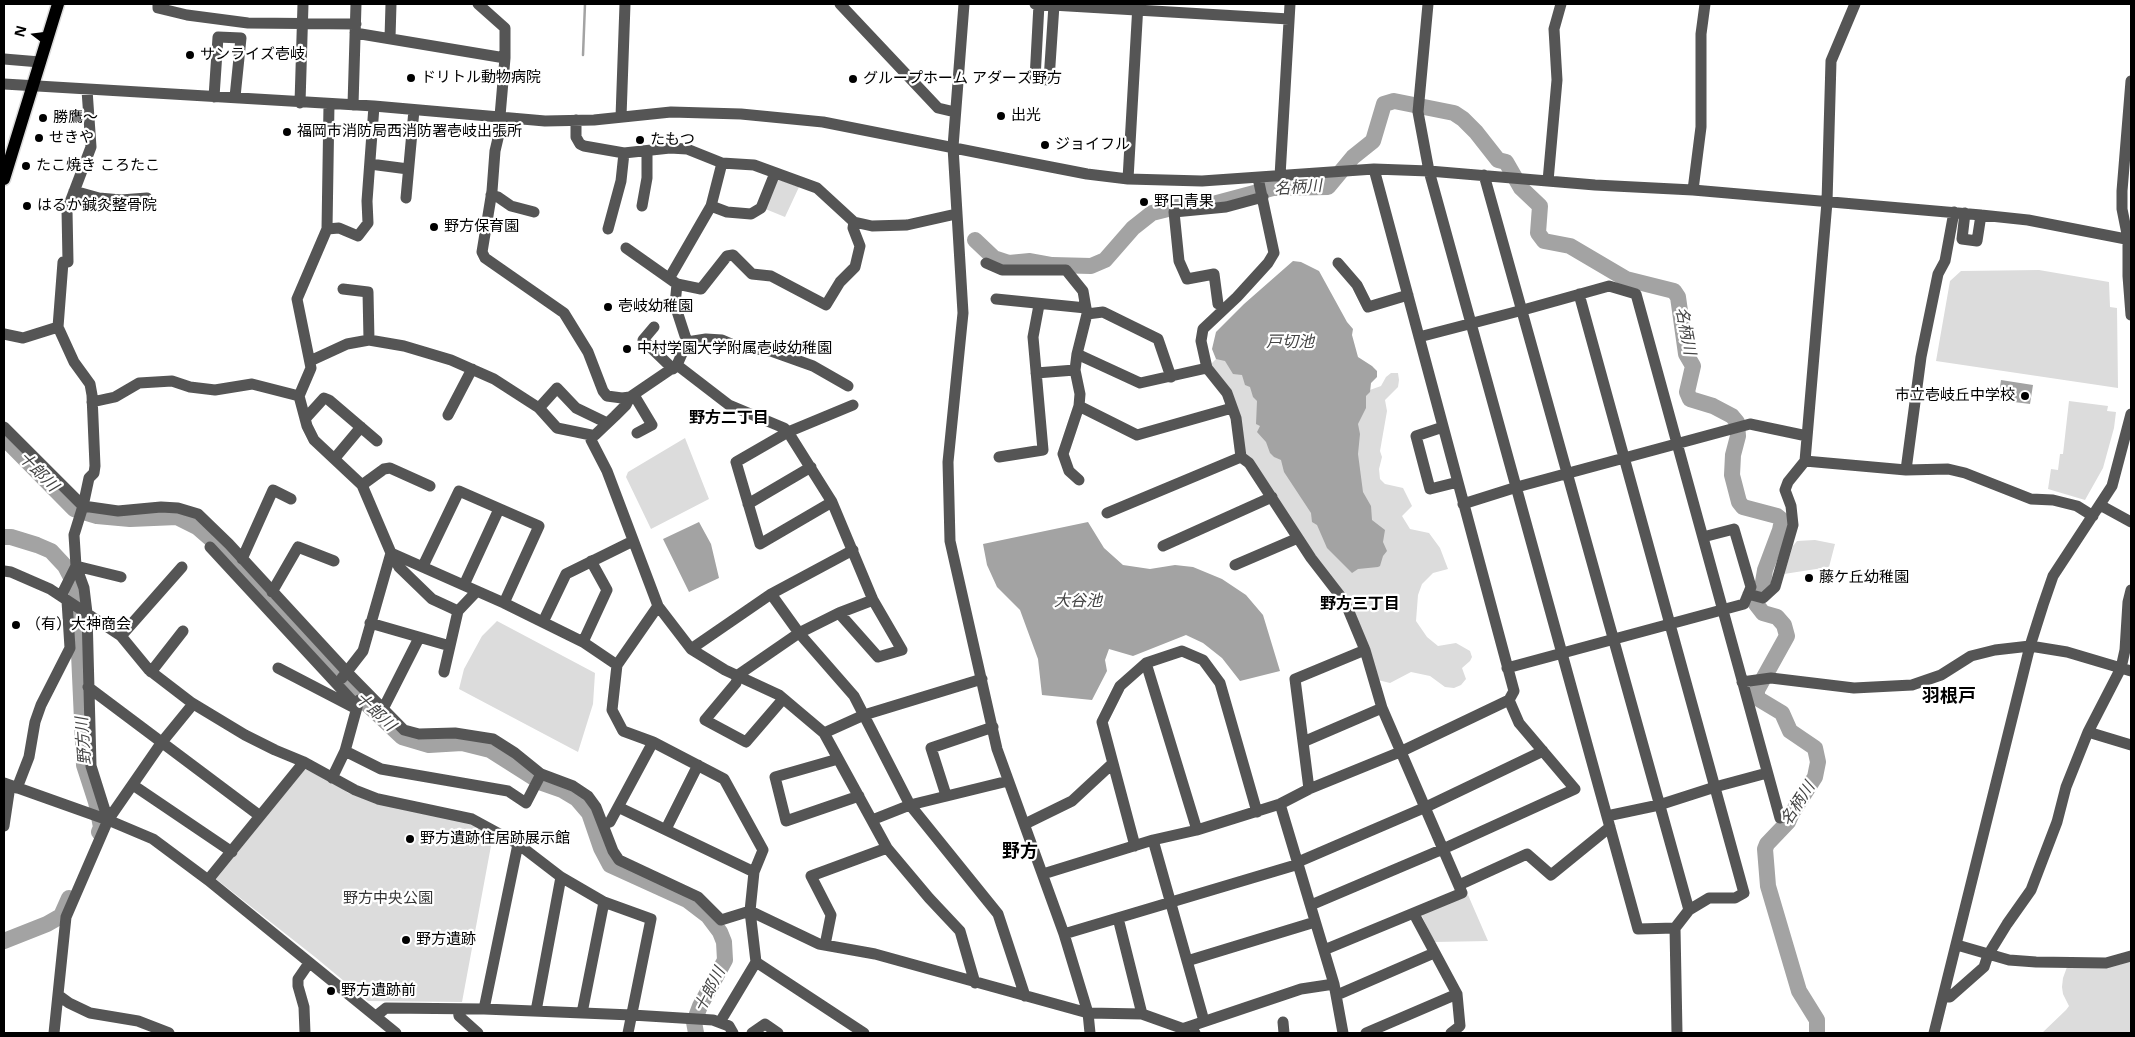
<!DOCTYPE html>
<html>
<head>
<meta charset="utf-8">
<style>
  body { margin:0 }
  #map { position:relative; width:2135px; height:1037px; overflow:hidden; background:#fff; font-family:"Noto Sans",sans-serif }
  canvas { display:block }
  .frame { position:absolute; inset:0; border:5px solid #000; pointer-events:none }
  .north { position:absolute; left:10px; top:10px; width:50px; height:50px; -webkit-text-stroke:4px #fff; paint-order:stroke; rotate:285deg; font-size:14px; font-weight:700; line-height:20px; text-align:center; color:#000 }
  .north::after { content:''; display:block; margin:auto; width:18px; height:22px; background:#000; clip-path:polygon(50% 0,100% 100%,50% 72%,0 100%) }
</style>
</head>
<body>
<div id="map">
<canvas width="2135" height="1037"></canvas>
<div class="frame"></div>
<div class="north">N</div>
</div>
<script>
const g = document.querySelector('canvas').getContext('2d');
g.lineJoin = 'round';
function paint(path, color) { g.fillStyle = color; g.fill(path, 'evenodd'); }
const toPath = rows => new Path2D(rows.map(r => 'M' + r).join(''));
function strokePath(path, color, width, dash) { g.strokeStyle = color; g.lineWidth = width; g.lineCap = dash ? 'butt' : 'round'; g.setLineDash(dash || []); g.stroke(path); }
function write(font, color, halo, rows, align = 'center') {
  g.font = font + ' "Noto Sans","Noto Sans JP",sans-serif'; g.lineWidth = 4.5; g.setLineDash([]); g.textBaseline = 'middle'; g.strokeStyle = halo; g.fillStyle = color; for (const [text, x, y, turn = 0] of rows) {
    g.save(); g.translate(x, y); g.rotate((+turn || 0) * Math.PI / 180); g.textAlign = isNaN(turn) ? turn : align; if (halo) g.strokeText(text, 0, 0); g.fillText(text, 0, 0); g.restore();
  }
}
const green = toPath([
  [775,178,799,187,785,217,763,208],
  [2039,270,2109,282,2110,307,2117,308,2118,388,1936,361,1950,281,1961,271],
  [1222,357,1240,369,1370,520,1361,493,1357,470,1357,427,1367,391,1381,386,1386,377,1391,373,1398,373,1399,380,1398,387,1385,400,1387,411,1380,451,1382,457,1379,469,1380,479,1385,484,1403,488,1412,506,1402,516,1410,529,1429,533,1440,548,1448,569,1433,573,1422,584,1418,595,1416,621,1427,637,1438,646,1456,643,1470,651,1472,657,1470,661,1462,668,1466,679,1461,685,1454,688,1445,687,1430,676,1411,672,1390,683,1378,680,1347,600,1244,455,1213,370,1211,364,1217,358],
  [2069,401,2108,406,2107,411,2116,412,2114,428,2103,468,2085,500,2048,489,2051,469,2058,470,2060,454,2063,454],
  [685,438,709,499,651,529,626,477,628,472],
  [1815,540,1835,544,1829,567,1784,574,1793,546,1797,541],
  [497,621,595,673,593,704,578,752,459,689,464,669,482,636],
  [305,769,340,786,348,793,377,803,470,822,493,835,462,1002,368,1001,315,957,216,879],
  [1468,895,1488,941,1434,942,1422,916,1423,914],
  [2131,961,2131,1033,2042,1033,2066,1010,2069,1006,2063,994,2062,987,2063,978,2067,967]
]);
const water = toPath([
  [1293,261,1301,262,1319,271,1347,322,1353,329,1352,335,1358,357,1372,366,1377,371,1377,377,1371,383,1370,392,1366,396,1366,408,1358,424,1360,434,1358,454,1363,492,1371,506,1372,520,1385,530,1383,542,1387,551,1383,556,1380,566,1378,567,1358,569,1352,573,1327,548,1317,525,1312,522,1311,513,1284,472,1281,460,1274,457,1270,453,1266,442,1257,432,1260,426,1256,424,1257,401,1253,397,1250,387,1245,385,1242,375,1233,374,1225,361,1216,359,1212,349,1216,332,1244,304],
  [2001,380,2033,385,2030,404,1998,400],
  [699,522,711,544,719,578,689,592,663,539],
  [1088,522,1104,548,1123,565,1150,569,1175,565,1193,567,1222,579,1246,595,1263,615,1280,671,1240,681,1222,658,1203,643,1186,635,1133,656,1109,649,1105,660,1107,671,1092,700,1042,695,1038,659,1020,610,997,587,987,565,983,544]
]);
const stream = toPath([
  [583,55,585,4]
]);
const river = toPath([
  [975,240,994,258,1009,263,1030,261,1052,265,1091,266,1105,260,1133,228,1152,213,1176,207,1213,204,1273,188,1328,187,1353,157,1373,141,1384,104,1394,101,1454,113,1463,119,1476,132,1498,160,1506,162,1521,188,1540,206,1538,233,1544,241,1570,246,1626,279,1674,291,1678,297,1686,354,1693,366,1687,392,1690,399,1713,406,1732,416,1737,422,1738,436,1733,455,1732,475,1739,502,1743,507,1777,516,1782,520,1780,530,1765,570,1762,588,1756,604,1763,613,1777,617,1784,625,1787,636,1757,690,1757,698,1782,713,1790,731,1815,748,1818,762,1815,777,1792,813,1788,822,1767,844,1765,849,1768,886,1799,991,1817,1020,1817,1033],
  [4,438,74,509,97,516,130,519,177,517,197,527,227,553,353,691,402,737,429,745,462,743,490,750,542,783,562,790,577,799,589,813,601,848,610,865,687,900,708,916,720,932,724,942,725,960,700,1006,694,1022,696,1033],
  [4,537,11,537,37,545,51,551,65,566,76,587,84,765,96,802,101,827,99,832],
  [4,941,47,924,61,916,69,898]
]);
const minor = toPath([
  [158,4,158,8,187,15,248,23,356,24],
  [478,4,505,28,505,58,500,116],
  [840,4,938,108,955,112],
  [964,4,953,147,963,313,948,462,950,541,997,749,1064,934,1088,1013,1090,1033],
  [1035,4,1289,19],
  [1039,4,1035,79,1049,80,1054,5],
  [1428,4,1418,112,1429,171,1638,929,1675,928],
  [355,33,505,58],
  [390,38,391,4],
  [4,59,40,62],
  [2131,81,2122,191,2122,209,2128,239,2128,276,2131,315],
  [4,84,374,106,545,121,594,120,671,112,741,114,823,122,1020,161,1087,174,1128,179,1202,181,1374,169,1429,171,1595,185,1693,190,1981,215,2028,220,2131,240],
  [87,90,91,147,67,210,68,262,63,262,58,327,74,362,90,384,92,395,95,466,94,473,89,478,83,506,74,535,76,566,84,588,87,613,91,766,108,820],
  [214,97,218,37,241,38,235,97],
  [300,103,303,4],
  [329,104,327,229,297,299,311,368,299,396,307,426,314,440,362,485,391,553,399,567,432,599,458,611],
  [353,105,356,4],
  [503,117,495,151,492,191,482,252,485,258,564,313,588,352,603,391,607,396,622,398,630,397,677,365,687,342,675,305,677,284],
  [621,117,625,4],
  [576,120,576,137,580,144,584,146,624,153,670,148,687,149,722,163,754,165,817,188,854,222,872,226,907,225,956,214],
  [370,164,408,169],
  [1484,175,1689,910],
  [1280,176,1290,4],
  [1258,178,1274,253,1268,263,1237,297,1203,329,1201,341,1207,368,1227,393,1236,418,1241,457,1249,463,1311,558,1345,602,1365,650,1382,708,1462,893,1324,950],
  [1128,179,1138,4],
  [1548,181,1557,80,1554,29,1561,4],
  [1693,190,1701,127,1701,34,1705,4],
  [74,191,99,198,121,200,147,198],
  [491,195,498,197,511,206,534,212],
  [406,198,414,110],
  [642,206,647,178,647,151],
  [711,206,727,212,751,214,761,208,775,173],
  [1965,213,1962,239,1977,241,1981,215],
  [327,229,339,228,358,236,368,223,367,201,374,106],
  [608,229,621,181,624,153],
  [626,248,677,284,701,289,727,256,733,255,752,274,771,276,826,305,840,282,855,267,860,246,853,228,854,222],
  [986,263,1002,270,1066,270,1083,291,1087,314,1077,354,1075,370,1080,394,1079,406,1063,454,1069,471,1079,480],
  [1338,263,1357,285,1368,307,1408,295],
  [670,277,711,206,722,163],
  [343,289,368,292,369,340],
  [1579,294,1744,893,1735,898,1709,898,1689,910,1675,928,1677,1033],
  [996,299,1086,308],
  [1218,304,1214,274,1187,279,1179,261,1174,212,1226,207,1263,197],
  [1087,314,1103,312,1158,339,1171,377],
  [654,327,643,340,673,369],
  [4,334,23,338,58,327],
  [1419,337,1523,310,1609,286,1636,294,1780,818],
  [687,342,706,339,722,340,736,346,771,351,813,366,848,386],
  [1077,354,1140,383,1207,368],
  [310,361,347,344,369,340,404,346,451,360,494,379,539,408,557,428,591,435,595,435,615,416,626,405,630,397],
  [677,365,729,405,784,428,788,432,832,502,873,600,902,650,878,657,839,613],
  [1036,373,1075,370],
  [634,395,652,425,637,433],
  [92,402,115,397,139,383,172,381,190,387,215,390,252,384,299,396],
  [1079,406,1137,435,1232,408],
  [539,408,557,388,576,408,607,423],
  [448,415,472,369],
  [305,419,324,398,329,400,377,441],
  [4,427,83,506,118,511,161,507,178,508,198,514,229,544,347,672,404,730,419,734,455,733,493,739,515,753,541,774,573,786,588,796,596,807,613,851,619,860,698,897,721,920,750,911,819,944,875,954,1088,1013,1142,1014,1195,1033],
  [1443,427,1416,436,1430,489,1458,482],
  [591,435,591,440,607,471,658,606,691,649,725,670,779,695,824,733,887,848,929,898,960,931,975,983],
  [999,457,1043,450,1033,337,1039,305],
  [335,458,361,427],
  [1805,461,1906,470,1948,469,1965,473,2031,499,2053,500,2077,506,2093,516],
  [1906,470,1921,357,1938,274,1945,261,1954,212],
  [362,485,384,469,390,468,430,486],
  [832,502,760,544,736,462,788,432,853,405],
  [748,504,811,467],
  [1463,504,1517,487,1750,424,1807,436],
  [2100,505,2131,522],
  [1107,513,1241,457],
  [1163,546,1272,497],
  [210,547,357,706],
  [391,553,504,603,583,642,617,665],
  [242,559,273,490,291,499],
  [1235,565,1298,538],
  [76,566,121,577],
  [423,566,459,491,539,526,504,603],
  [4,571,11,572,50,589,121,636,149,670,192,703,245,735,275,750,304,762,355,790,378,799,472,819,518,844,561,877,604,902,651,919,628,1033],
  [464,585,499,509],
  [272,592,298,547,334,561],
  [771,594,799,633,854,696,910,805,998,914,1025,996],
  [1748,594,1763,598,1775,587,1793,525,1791,506,1785,490,1788,482,1805,461,1827,202,1831,61,1855,4],
  [61,596,76,566],
  [658,606,617,665,612,710,623,731,653,742,724,779,763,850,754,872,750,911,756,962,720,1022],
  [543,622,566,574,633,541],
  [370,623,450,646],
  [121,636,182,567],
  [583,642,607,590,591,561],
  [691,649,771,594,853,550],
  [1146,663,1197,830],
  [278,668,353,707],
  [1507,668,1744,604,1751,587,1734,529,1703,537],
  [151,672,183,631],
  [444,672,458,611,477,591],
  [342,678,363,651,391,553],
  [1742,682,1771,678,1854,688,1912,685,1941,675,1971,656,1995,650,2030,646,2067,652,2131,671],
  [88,687,260,816],
  [783,699,746,742,705,720,736,683,738,675,799,633,839,613,873,600],
  [383,709,419,638],
  [2088,732,2131,745],
  [824,733,864,715,982,679],
  [1303,742,1382,708],
  [345,751,381,769,508,791,526,803,541,774],
  [838,759,775,777,786,821,859,796],
  [332,778,345,751,359,700],
  [4,783,108,820,153,839,208,880,396,1033],
  [133,785,232,852],
  [17,788,29,757,35,722,41,705,70,648,67,601],
  [1309,789,1295,679,1365,650],
  [946,795,931,748,993,727],
  [1280,804,1334,984,1343,1033],
  [618,807,754,872],
  [1607,816,1659,805,1715,787,1767,773],
  [872,820,910,805,1008,781],
  [603,824,610,822,653,742],
  [1025,824,1072,801,1113,763],
  [4,826,10,786],
  [666,829,698,765],
  [1153,840,1204,1021],
  [1135,846,1102,722,1120,686,1146,663,1182,651,1203,660,1220,683,1257,812],
  [1298,862,1426,807,1543,751],
  [1043,874,1153,840,1197,830,1280,804,1309,789,1400,752,1509,700,1514,691,1374,169],
  [208,880,304,762],
  [1459,885,1527,854,1551,875,1610,827],
  [1311,905,1443,849,1575,789,1519,723,1509,700],
  [1414,914,1457,994,1460,1026,1451,1033],
  [1118,918,1142,1014],
  [1064,934,1299,864],
  [825,945,831,915,811,876,887,848],
  [1957,945,2009,960,2036,962,2106,963,2131,956],
  [1187,961,1315,922],
  [756,962,864,1033],
  [58,995,69,1003,90,1013,138,1021,169,1033],
  [1337,995,1434,953],
  [1944,996,1950,997,1984,967,1988,955,2007,924,2031,890,2057,822,2066,787,2088,732,2121,668,2125,650,2128,602,2131,590],
  [458,1009,459,1016,478,1033],
  [484,1009,518,844],
  [536,1011,561,877],
  [582,1013,604,902],
  [376,1016,386,1008,484,1009,632,1015,713,1020,729,1026,733,1033],
  [1283,1022,1284,1033],
  [1185,1028,1301,989,1334,984],
  [54,1033,66,917,108,820,162,742,193,704],
  [305,1033,304,1007,298,986,298,979,309,963],
  [752,1033,765,1024,778,1033],
  [1366,1033,1457,994],
  [1934,1033,2030,646,2043,605,2053,576,2112,486,2131,414]
]);
const major = toPath([
  [4,179,58,4]
]);
const markers = [
  [190,55,5,"#000"],
  [411,78,5,"#000"],
  [853,79,5,"#000"],
  [1001,116,5,"#000"],
  [43,118,5,"#000"],
  [287,132,5,"#000"],
  [39,138,5,"#000"],
  [640,140,5,"#000"],
  [1045,145,5,"#000"],
  [26,166,5,"#000"],
  [1144,202,5,"#000"],
  [27,206,5,"#000"],
  [434,227,5,"#000"],
  [608,307,5,"#000"],
  [627,349,5,"#000"],
  [2025,396,5,"#000"],
  [1809,578,5,"#000"],
  [16,625,5,"#000"],
  [410,839,5,"#000"],
  [406,940,5,"#000"],
  [331,991,5,"#000"]
];
const poiNames = [
  ["サンライズ壱岐",200,55],
  ["ドリトル動物病院",421,78],
  ["グループホーム アダーズ野方",863,79],
  ["出光",1011,116],
  ["勝鷹～",53,118],
  ["福岡市消防局西消防署壱岐出張所",297,132],
  ["せきや",49,138],
  ["たもつ",650,140],
  ["ジョイフル",1055,145],
  ["たこ焼き ころたこ",36,166],
  ["野口青果",1154,202],
  ["はるか鍼灸整骨院",37,206],
  ["野方保育園",444,227],
  ["壱岐幼稚園",618,307],
  ["中村学園大学附属壱岐幼稚園",637,349],
  ["市立壱岐丘中学校",2015,396,"right"],
  ["藤ケ丘幼稚園",1819,578],
  ["（有）大神商会",26,625],
  ["野方遺跡住居跡展示館",420,839],
  ["野方遺跡",416,940],
  ["野方遺跡前",341,991]
];
const parkNames = [
  ["野方中央公園",388,899]
];
const waterNames = [
  ["名柄川",1298,188,-4],
  ["名柄川",1685,331,79],
  ["戸切池",1290,342],
  ["十郎川",38,472,45],
  ["大谷池",1078,601],
  ["十郎川",375,712,43],
  ["野方川",84,741,-94],
  ["名柄川",1798,804,-57],
  ["十郎川",710,990,-63]
];
const neighbourhoodNames = [
  ["野方二丁目",729,418],
  ["野方三丁目",1360,604]
];
const quarterNames = [
  ["羽根戸",1949,697],
  ["野方",1020,852]
];
paint(green, '#dcdcdc');
paint(water, '#a3a3a3');
strokePath(stream, '#a3a3a3', 2.5);
strokePath(river, '#a3a3a3', 16);
strokePath(major, '#dbdbdb', 15);
strokePath(minor, '#555', 11);
strokePath(major, '#000', 12);
for (const [x, y, r, color] of markers) { const dot = new Path2D(); dot.arc(x, y, r, 0, 2 * Math.PI); g.fillStyle = color; g.fill(dot); strokePath(dot, '#fff', 2); }
write('15px', '#000', '#fff', poiNames, 'left');
write('15px', '#333', '#fff', parkNames);
write('italic 16px', '#444', '#fff', waterNames);
write('bold 16px', '#000', '#fff', neighbourhoodNames);
write('bold 18px', '#000', '#fff', quarterNames);
</script>
</body>
</html>
